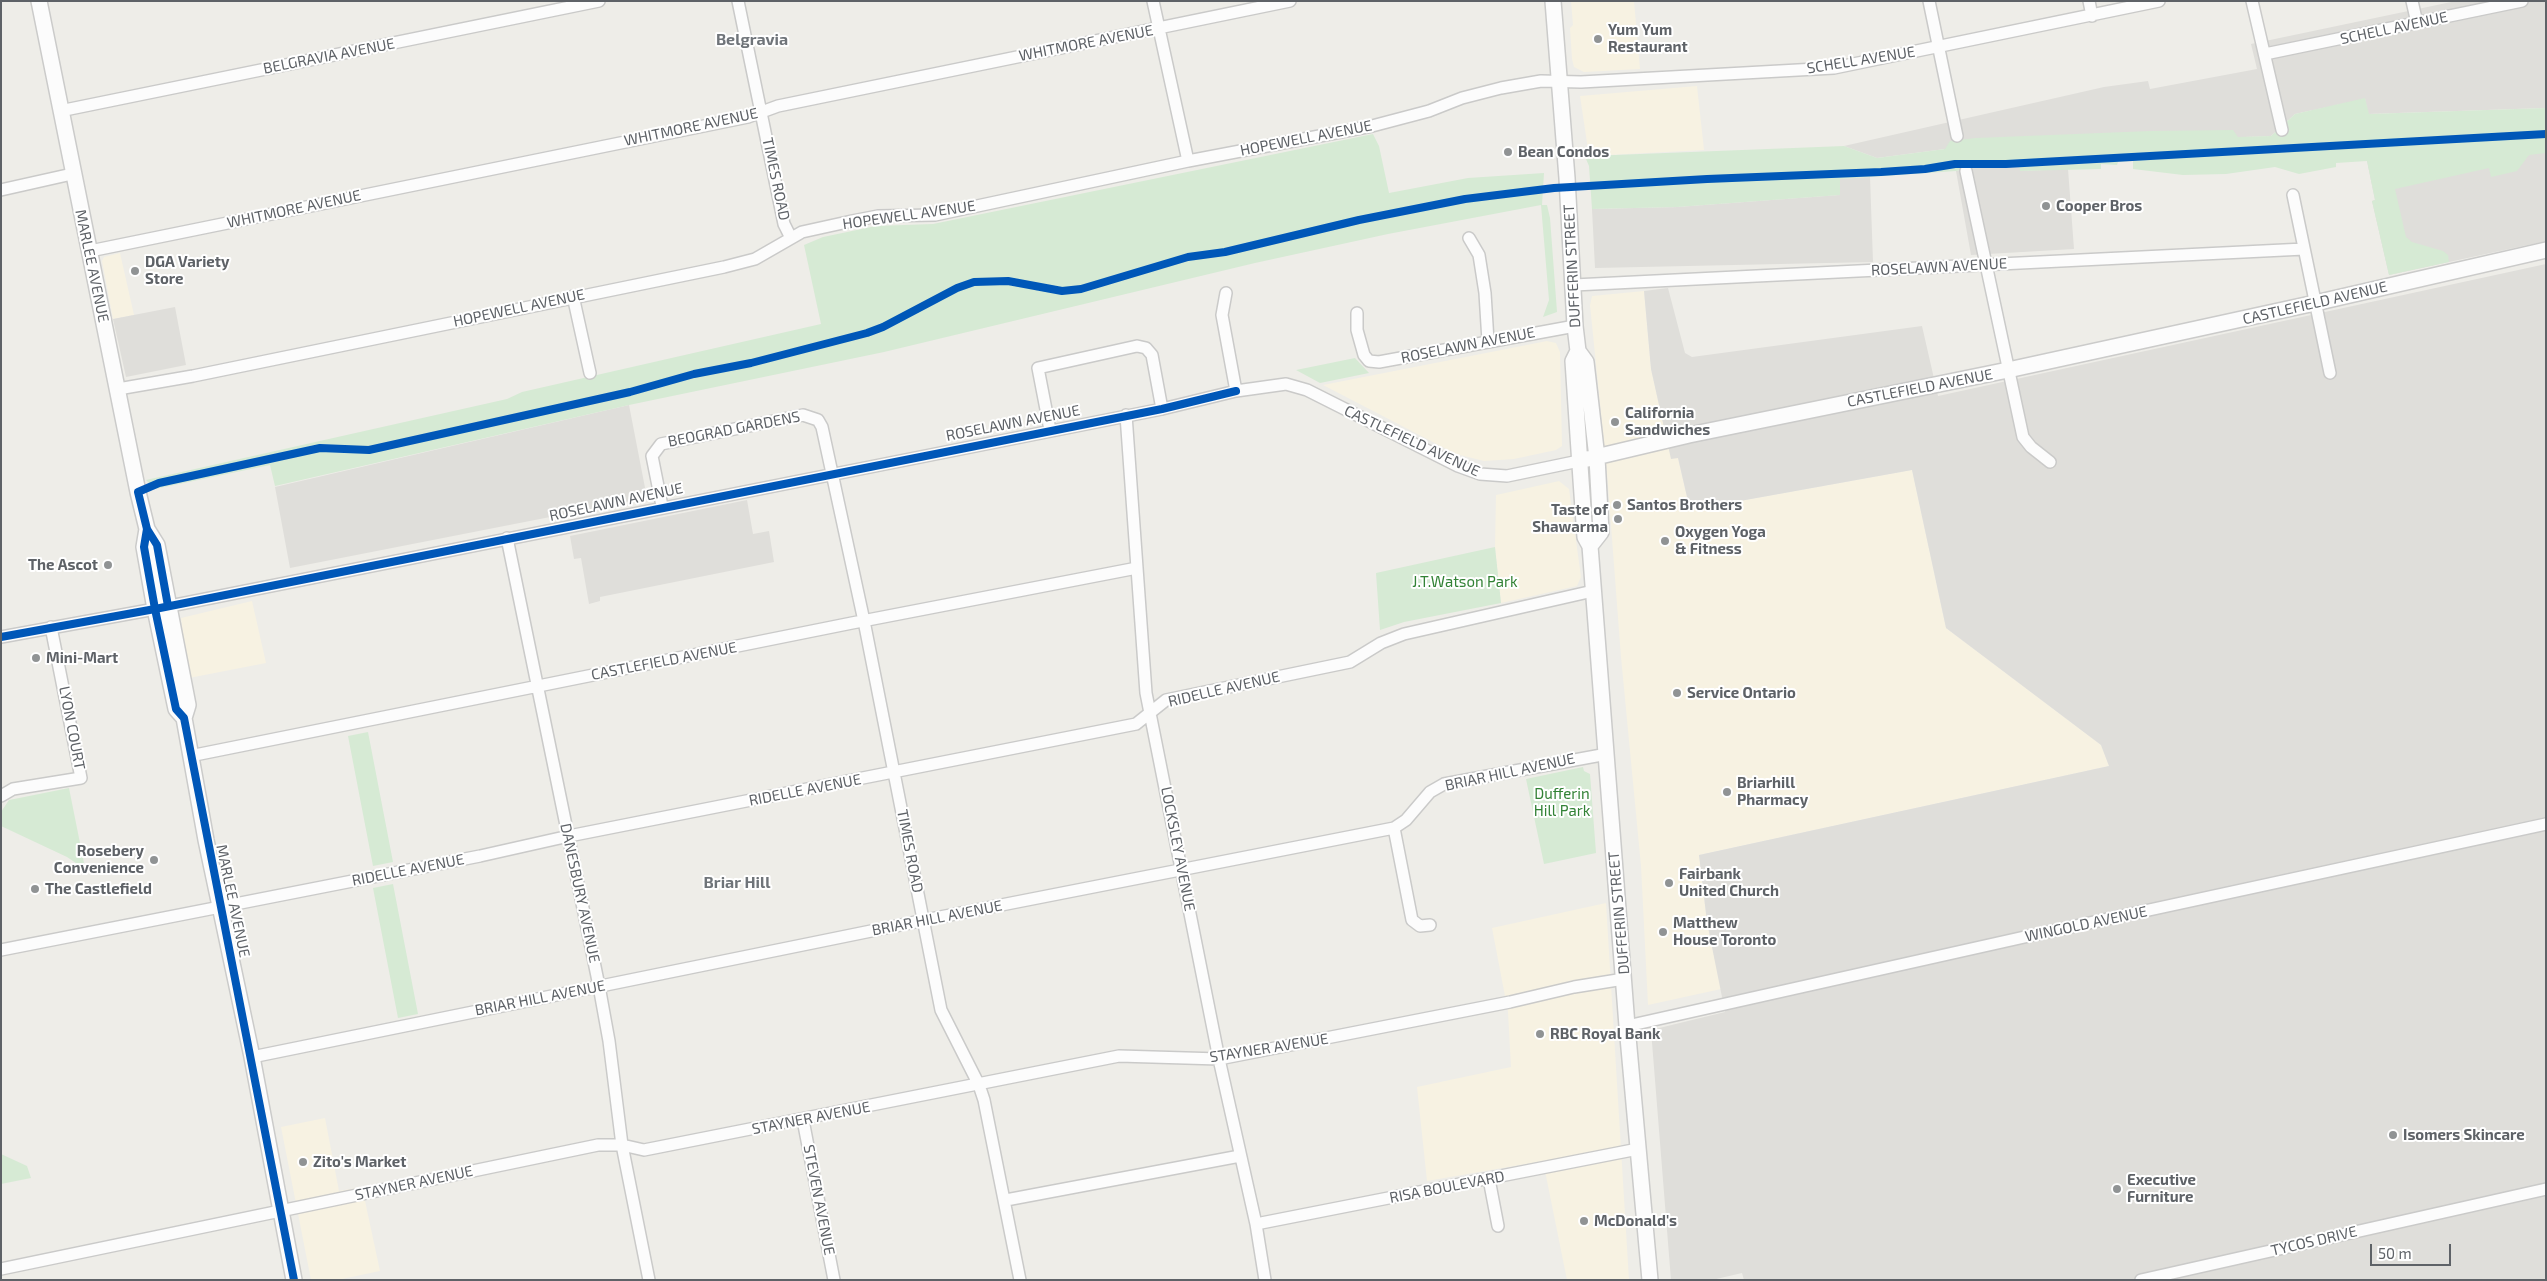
<!DOCTYPE html>
<html>
<head>
<meta charset="utf-8">
<style>
  body { margin:0 }
  #map { position:relative; width:2547px; height:1281px; overflow:hidden; background:#eeede8; font-family:"Exo 2",sans-serif }
  canvas { display:block }
  .frame { position:absolute; inset:0; border:2px solid #5e6267; pointer-events:none }
  .scale { position:absolute; left:2370px; top:1244px; width:81px; height:22px; box-sizing:border-box; border:2px solid #5e6267; border-top:0; padding-left:6px; font-size:15px; line-height:18px; white-space:nowrap; color:#5e6267; -webkit-text-stroke:4px #fff; paint-order:stroke }
</style>
</head>
<body>
<div id="map">
<canvas width="2547" height="1281"></canvas>
<div class="frame"></div>
<div class="scale">50 m</div>
</div>
<script>
const g = document.querySelector('canvas').getContext('2d');
g.lineJoin = 'round';
function paint(path, color) { g.fillStyle = color; g.fill(path, 'evenodd'); }
const toPath = rows => new Path2D(rows.map(r => 'M' + r).join(''));
function strokePath(path, color, width, dash) { g.strokeStyle = color; g.lineWidth = width; g.lineCap = dash ? 'butt' : 'round'; g.setLineDash(dash || []); g.stroke(path); }
function write(font, color, halo, rows, align = 'center') {
  g.font = font + ' "Exo 2",sans-serif'; g.lineWidth = 4; g.setLineDash([]); g.textBaseline = 'middle'; g.strokeStyle = halo; g.fillStyle = color; for (const [text, x, y, turn = 0] of rows) {
    g.save(); g.translate(x, y); g.rotate((+turn || 0) * Math.PI / 180); g.textAlign = isNaN(turn) ? turn : align; if (halo) g.strokeText(text, 0, 0); g.fillText(text, 0, 0); g.restore();
  }
}
const commercial = toPath([
  [1571,1,1634,1,1640,69,1584,72,1574,67,1572,59,1570,28,1573,25],
  [1697,86,1704,150,1589,156,1580,96],
  [120,253,134,315,113,319,102,261,104,257],
  [1644,291,1651,369,1671,458,1678,458,1690,510,1912,470,1946,628,2101,745,2109,766,1699,855,1707,922,1721,989,1648,1005,1641,866,1621,657,1607,473,1590,305,1592,296],
  [1547,341,1556,343,1560,352,1562,446,1556,450,1514,459,1484,461,1456,454,1323,385],
  [1559,481,1569,489,1581,577,1577,586,1501,603,1495,547,1496,495],
  [252,601,266,663,189,678,181,618],
  [1606,903,1629,1280,1567,1280,1543,1161,1427,1181,1417,1087,1511,1067,1508,1012,1492,928],
  [325,1118,339,1191,362,1187,380,1271,337,1280,311,1280,281,1127]
]);
const industrial = toPath([
  [2456,1,2546,1,2546,108,2368,114,2365,99,2295,114,2271,136,1945,149,1877,158,1844,146,2104,87,2148,81,2150,89,2257,69,2251,44],
  [2546,146,2546,241,2389,275,2372,201,2375,200,2367,161],
  [2020,165,2020,171,2068,169,2074,249,1971,255,1956,171,1976,167],
  [1870,177,1873,262,1595,268,1592,209,1677,207,1839,195,1839,179],
  [2546,264,2546,1280,1744,1280,1742,1273,1712,1280,1671,1280,1651,1030,1725,1012,1707,922,1699,855,2109,766,2101,745,1946,628,1912,470,1690,510,1678,458,1671,459,1651,369,1644,291,1668,288,1685,353,1692,357,1922,326,1938,396],
  [175,307,186,365,126,377,113,319],
  [629,405,647,498,290,568,275,487],
  [747,500,753,534,769,531,774,562,600,597,600,601,589,604,581,558,574,559,570,536]
]);
const green = toPath([
  [2365,98,2369,114,2546,108,2546,153,2529,155,2517,171,2491,177,2489,168,2395,189,2406,237,2412,242,2443,251,2448,255,2449,262,2389,275,2372,201,2375,200,2367,161,2336,163,2336,167,2299,174,2275,167,2226,174,2183,175,2133,169,2133,161,2118,162,2117,165,2101,164,2101,169,2020,171,2019,165,1976,167,1956,171,1840,179,1840,195,1677,207,1592,209,1589,166,1586,159,1589,156,1844,146,1877,158,1945,149,1950,141,1976,138,2150,131,2233,130,2238,137,2271,136,2295,114],
  [1373,134,1379,146,1389,193,1468,178,1544,173,1542,205,1547,205,1550,218,1557,312,1543,317,1549,300,1541,205,1388,234,1255,263,884,352,629,405,275,486,270,465,155,489,146,480,507,399,522,392,821,324,804,245,823,237,876,226,933,224],
  [1355,358,1369,373,1320,383,1296,370],
  [1495,547,1501,603,1404,622,1380,630,1376,573],
  [368,732,393,862,373,866,348,736],
  [1583,767,1584,771,1590,774,1596,853,1544,864,1526,779],
  [69,788,85,868,85,869,67,857,1,826,1,812,9,800],
  [393,884,418,1014,398,1018,373,888],
  [1,1154,27,1166,31,1178,1,1184]
]);
const street = toPath([
  [738,1,784,224,791,238],
  [1153,1,1188,161],
  [1929,1,1957,136],
  [2089,1,2092,16],
  [2252,1,2282,130],
  [2412,1,2417,23],
  [2265,54,2522,1],
  [60,111,599,1],
  [1966,171,2023,437,2031,447,2050,462],
  [1,190,72,174],
  [2293,195,2330,373],
  [1469,238,1479,255,1485,293,1488,341],
  [90,251,748,117,778,106,1290,1],
  [1574,285,2304,249],
  [1226,293,1222,315,1236,391],
  [573,296,590,373],
  [1357,313,1357,330,1364,355,1369,361,1379,362,1575,326],
  [118,389,193,376,724,267,755,259,802,232,852,221,878,216,935,215,1188,161,1372,126,1429,111,1462,98,1501,88,1541,81,1581,82,1834,68,2159,1],
  [1126,415,1146,693,1219,1059,1256,1224,1265,1280],
  [1050,430,1038,368,1137,346,1146,348,1152,355,1162,409],
  [662,506,652,456,661,444,803,415,818,420,822,427,864,621,941,1010,979,1085,984,1100,1020,1280],
  [507,538,599,986,609,1041,622,1145,649,1280],
  [1,637,155,609,1162,409,1236,391,1286,384,1307,390,1458,466,1480,474,1507,476,1579,461],
  [190,756,852,623,1137,568],
  [1,796,13,789,81,778,51,627],
  [1394,828,1412,920,1420,926,1430,925],
  [1,950,480,856,569,836,1136,724,1166,700,1350,662,1381,643,1404,634,1593,591],
  [1627,1026,2029,936,2546,824],
  [252,1057,935,918,1394,828,1406,820,1430,792,1444,784,1607,754],
  [803,1120,834,1280],
  [1489,1179,1498,1226],
  [1006,1200,1240,1156],
  [1256,1224,1638,1149],
  [1,1269,598,1145,622,1145,644,1150,1119,1056,1219,1059,1510,1002,1574,987,1624,979],
  [2141,1280,2546,1189]
]);
const secondary = toPath([
  [39,1,138,492,147,529,157,545,188,705,184,718,206,840,252,1057,294,1280],
  [1553,1,1567,178,1575,326,1578,351,1586,362,1597,458,1601,532,1590,546],
  [1578,351,1573,361,1581,480,1585,537,1590,546,1627,1026,1650,1280],
  [1579,461,1689,435,2008,370,2315,303,2546,250],
  [147,529,144,547,155,609,176,709,184,718]
]);
const cycleway = toPath([
  [147,529,144,547,155,609,176,709,184,718,294,1280],
  [168,606,157,545,147,529,138,492,159,483,320,448,369,450,630,392,694,374,751,363,867,333,883,327,957,288,974,282,1008,281,1062,291,1081,289,1188,257,1225,252,1359,220,1465,199,1554,188,1707,179,1881,172,1925,169,1955,164,2006,164,2546,134],
  [1,637,155,609,1162,409,1236,391]
]);
const markers = [
  [1598,39,5,"#909394"],
  [1508,152,5,"#909394"],
  [2046,206,5,"#909394"],
  [135,271,5,"#909394"],
  [1615,422,5,"#909394"],
  [1617,505,5,"#909394"],
  [1618,519,5,"#909394"],
  [1665,541,5,"#909394"],
  [108,565,5,"#909394"],
  [36,658,5,"#909394"],
  [1677,693,5,"#909394"],
  [1727,792,5,"#909394"],
  [154,860,5,"#909394"],
  [1669,883,5,"#909394"],
  [35,889,5,"#909394"],
  [1663,932,5,"#909394"],
  [1540,1034,5,"#909394"],
  [2393,1135,5,"#909394"],
  [303,1162,5,"#909394"],
  [2117,1189,5,"#909394"],
  [1584,1221,5,"#909394"]
];
const streetNames = [
  ["SCHELL AVENUE",2394,28,-12],
  ["WHITMORE AVENUE",1086,43,-11],
  ["BELGRAVIA AVENUE",329,56,-11],
  ["SCHELL AVENUE",1861,60,-9],
  ["WHITMORE AVENUE",691,127,-12],
  ["HOPEWELL AVENUE",1306,138,-11],
  ["TIMES ROAD",776,179,78],
  ["WHITMORE AVENUE",294,209,-12],
  ["HOPEWELL AVENUE",909,215,-8],
  ["MARLEE AVENUE",92,266,78],
  ["DUFFERIN STREET",1572,266,-93],
  ["ROSELAWN AVENUE",1939,267,-3],
  ["CASTLEFIELD AVENUE",2315,303,-13],
  ["HOPEWELL AVENUE",519,308,-12],
  ["ROSELAWN AVENUE",1468,345,-11],
  ["CASTLEFIELD AVENUE",1920,388,-11],
  ["ROSELAWN AVENUE",1013,423,-11],
  ["BEOGRAD GARDENS",734,429,-11],
  ["CASTLEFIELD AVENUE",1412,441,25],
  ["ROSELAWN AVENUE",616,502,-12],
  ["CASTLEFIELD AVENUE",664,661,-11],
  ["RIDELLE AVENUE",1224,689,-13],
  ["LYON COURT",72,728,79],
  ["BRIAR HILL AVENUE",1510,772,-12],
  ["RIDELLE AVENUE",805,790,-11],
  ["LOCKSLEY AVENUE",1178,849,79],
  ["TIMES ROAD",910,851,79],
  ["RIDELLE AVENUE",408,870,-11],
  ["DANESBURY AVENUE",580,893,78],
  ["MARLEE AVENUE",233,901,78],
  ["DUFFERIN STREET",1619,913,-95],
  ["BRIAR HILL AVENUE",937,918,-11],
  ["WINGOLD AVENUE",2086,924,-12],
  ["BRIAR HILL AVENUE",540,998,-11],
  ["STAYNER AVENUE",1269,1048,-9],
  ["STAYNER AVENUE",811,1118,-11],
  ["STAYNER AVENUE",414,1183,-12],
  ["RISA BOULEVARD",1447,1187,-11],
  ["STEVEN AVENUE",819,1200,79],
  ["TYCOS DRIVE",2314,1241,-13]
];
const poiNames = [
  ["Yum Yum",1608,30],
  ["Restaurant",1608,47],
  ["Bean Condos",1518,152],
  ["Cooper Bros",2056,206],
  ["DGA Variety",145,262],
  ["Store",145,279],
  ["California",1625,413],
  ["Sandwiches",1625,430],
  ["Santos Brothers",1627,505],
  ["Taste of",1608,510,"right"],
  ["Shawarma",1608,527,"right"],
  ["Oxygen Yoga",1675,532],
  ["& Fitness",1675,549],
  ["The Ascot",98,565,"right"],
  ["Mini-Mart",46,658],
  ["Service Ontario",1687,693],
  ["Briarhill",1737,783],
  ["Pharmacy",1737,800],
  ["Rosebery",144,851,"right"],
  ["Convenience",144,868,"right"],
  ["Fairbank",1679,874],
  ["United Church",1679,891],
  ["The Castlefield",45,889],
  ["Matthew",1673,923],
  ["House Toronto",1673,940],
  ["RBC Royal Bank",1550,1034],
  ["Isomers Skincare",2403,1135],
  ["Zito's Market",313,1162],
  ["Executive",2127,1180],
  ["Furniture",2127,1197],
  ["McDonald's",1594,1221]
];
const parkNames = [
  ["J.T.Watson Park",1465,582],
  ["Dufferin",1562,794],
  ["Hill Park",1562,811]
];
const neighbourhoodNames = [
  ["Belgravia",752,40],
  ["Briar Hill",737,883]
];
paint(commercial, '#f7f2e2');
paint(industrial, '#dfdeda');
paint(green, '#d6ead4');
strokePath(street, '#cacac9', 14);
strokePath(secondary, '#cbcbca', 18);
strokePath(street, '#fcfcfc', 11);
strokePath(secondary, '#fcfcfc', 15);
strokePath(cycleway, '#0057b8', 8);
for (const [x, y, r, color] of markers) { const dot = new Path2D(); dot.arc(x, y, r, 0, 2 * Math.PI); g.fillStyle = color; g.fill(dot); strokePath(dot, '#fff', 2); }
write('15px', '#5e6267', '#fff', streetNames);
write('bold 15px', '#5e6267', '#fff', poiNames, 'left');
write('15px', '#328235', '#fff', parkNames);
write('bold 16px', '#6f7479', '#fff', neighbourhoodNames);
</script>
</body>
</html>
